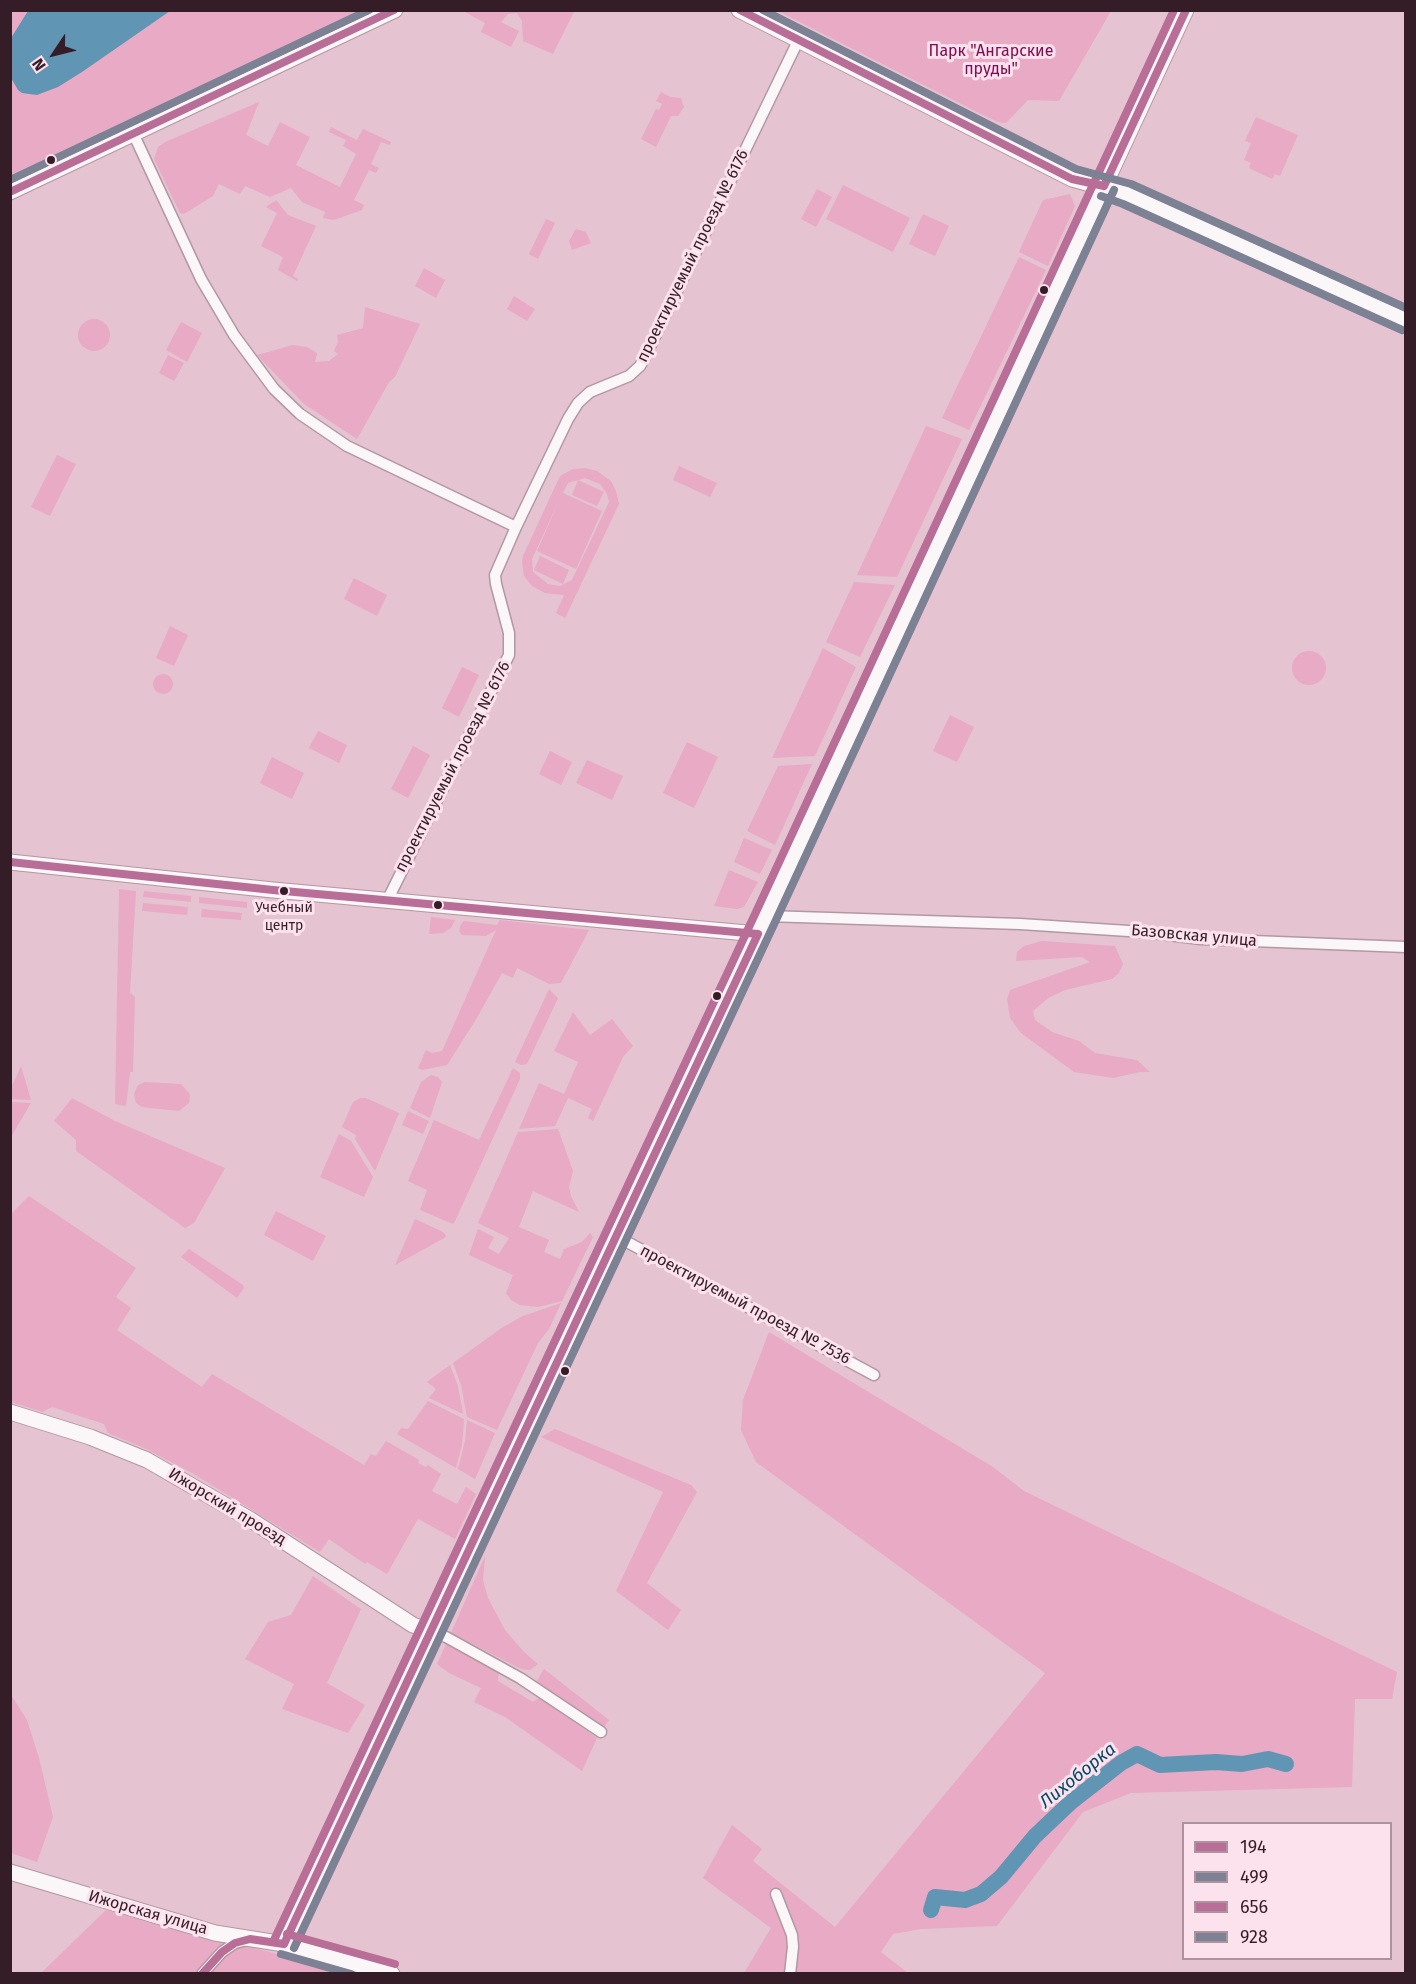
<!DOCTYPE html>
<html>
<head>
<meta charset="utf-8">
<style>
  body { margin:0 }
  #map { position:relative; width:1416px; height:1984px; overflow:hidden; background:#e5c3d1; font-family:"Fira Sans",sans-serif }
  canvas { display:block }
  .frame { position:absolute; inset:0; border:12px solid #351d28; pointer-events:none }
  .legend { position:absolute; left:1182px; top:1822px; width:210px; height:138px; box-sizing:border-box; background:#fce2ec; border:2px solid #ac939e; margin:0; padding:8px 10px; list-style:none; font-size:18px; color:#351d28 }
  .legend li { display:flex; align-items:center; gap:12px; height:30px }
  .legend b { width:30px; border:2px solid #ac939e }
  .north { position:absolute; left:24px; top:24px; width:60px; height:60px; -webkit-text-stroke:4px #fce2ec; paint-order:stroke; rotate:235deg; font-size:16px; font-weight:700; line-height:24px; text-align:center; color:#351d28 }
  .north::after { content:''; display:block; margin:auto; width:21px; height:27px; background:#351d28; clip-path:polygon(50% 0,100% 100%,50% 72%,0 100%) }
</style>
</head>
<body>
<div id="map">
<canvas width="1416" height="1984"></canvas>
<div class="frame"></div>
<ul class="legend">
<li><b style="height:8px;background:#b86e96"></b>194</li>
<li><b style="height:8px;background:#7c8294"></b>499</li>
<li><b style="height:8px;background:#b86e96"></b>656</li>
<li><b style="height:8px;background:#7c8294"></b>928</li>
</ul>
<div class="north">N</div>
</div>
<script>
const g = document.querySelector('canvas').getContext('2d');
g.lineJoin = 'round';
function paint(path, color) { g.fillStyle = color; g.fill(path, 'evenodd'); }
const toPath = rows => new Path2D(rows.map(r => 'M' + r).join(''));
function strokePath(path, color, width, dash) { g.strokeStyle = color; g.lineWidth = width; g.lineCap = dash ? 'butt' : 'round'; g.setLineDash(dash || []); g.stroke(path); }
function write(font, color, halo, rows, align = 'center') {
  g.font = font + ' "Fira Sans",sans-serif'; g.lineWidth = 6; g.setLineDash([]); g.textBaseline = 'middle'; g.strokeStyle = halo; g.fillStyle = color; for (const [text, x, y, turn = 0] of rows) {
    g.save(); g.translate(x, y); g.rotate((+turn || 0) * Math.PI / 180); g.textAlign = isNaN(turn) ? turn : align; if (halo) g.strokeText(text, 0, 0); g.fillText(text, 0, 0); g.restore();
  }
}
const green = toPath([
  [570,10,574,12,553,54,523,41,522,21,517,13,508,14,501,22,519,31,511,47,481,32,485,23,463,11],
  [10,11,377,11,74,154,67,149,11,175],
  [778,11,1111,11,1059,101,1028,100,1006,123,998,122,981,114],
  [661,92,670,97,681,98,684,107,678,116,671,116,656,147,641,139,656,109,659,110,662,104,656,101],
  [259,102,246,135,268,146,280,122,310,137,296,165,340,187,356,154,343,146,346,140,329,132,331,127,357,140,363,129,391,142,390,145,381,142,371,164,379,168,376,173,369,170,354,200,364,205,362,210,334,220,323,218,325,212,302,202,291,188,270,197,245,186,240,194,219,184,213,196,184,214,180,213,154,159,158,147,165,142],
  [1256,117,1298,135,1280,176,1275,174,1272,179,1249,168,1251,163,1244,160,1251,143,1245,141],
  [843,185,910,218,893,252,826,219],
  [817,189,832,197,816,227,801,219],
  [1070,194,1075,206,1048,266,1019,252,1043,200],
  [276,200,288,215,316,226,293,276,298,279,297,281,278,270,283,257,261,246,277,213,266,207],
  [923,214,949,226,935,256,909,244],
  [546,219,555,223,538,259,529,254],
  [576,229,586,232,591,243,572,250,569,241],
  [1019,257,1046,270,969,430,942,418],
  [424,268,445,280,436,298,415,286],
  [514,296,535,309,527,321,507,309],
  [365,307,420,324,395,377,389,382,357,439,304,404,257,355,293,345,307,347,317,353,315,362,329,361,338,354,334,351,338,342,337,335,363,328],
  '78 335a16 16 0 1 1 32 0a16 16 0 1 1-32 0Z',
  [181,322,202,333,187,362,166,350],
  [168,355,184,363,174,381,159,373],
  [926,426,962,439,897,577,857,575],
  [57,455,76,464,50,516,31,507],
  [679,466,717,483,710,497,673,480],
  [585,468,597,471,611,481,616,491,619,504,565,618,556,613,564,595,545,593,532,586,524,576,522,562,523,556,560,476,573,469],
  [585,478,600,484,607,494,609,502,572,580,560,586,548,584,533,572,532,559,562,494,537,551,576,569,602,511,563,493,568,483],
  [578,480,604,492,597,506,572,495],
  [540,556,569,570,563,584,534,570],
  [354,578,387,595,377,616,344,599],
  [854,582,895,585,860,657,826,642],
  [170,626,188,635,174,666,156,658],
  [823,648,856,667,815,756,772,758],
  '1292 668a17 17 0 1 1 34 0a17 17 0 1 1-34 0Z',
  [462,667,479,675,459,717,442,708],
  '153 684a10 10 0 1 1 20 0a10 10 0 1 1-20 0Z',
  [950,715,974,727,957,762,933,751],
  [318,731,347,745,339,763,309,748],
  [687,742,718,757,694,808,663,793],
  [413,746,430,755,408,798,391,789],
  [550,751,572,762,561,785,539,774],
  [272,757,304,773,292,799,260,783],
  [587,760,623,776,612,800,576,783],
  [812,764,775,845,747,831,778,766],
  [744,838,772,850,760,874,734,862],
  [729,870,758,882,744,907,737,909,714,906],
  [119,889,136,891,130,993,135,997,133,1072,130,1072,126,1106,115,1104],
  [144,891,191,896,191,902,143,897],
  [199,897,247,902,247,908,199,903],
  [143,903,188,907,187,915,142,911],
  [202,909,242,913,241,920,201,917],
  [431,917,455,920,451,928,443,933,429,934],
  [500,920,589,930,561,983,549,984,517,968,513,978,502,973,475,1021,447,1065,422,1070,418,1068,426,1050,432,1053,442,1051,496,930,486,936,462,935,459,931,461,924,464,921,497,925,496,927],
  [1042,941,1115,946,1123,964,1119,973,1112,979,1065,990,1048,998,1033,1011,1035,1020,1052,1032,1079,1041,1095,1053,1137,1060,1150,1072,1140,1072,1113,1078,1074,1072,1021,1033,1010,1018,1007,999,1010,990,1090,962,1082,957,1016,961,1017,952,1024,946],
  [549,989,558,998,527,1064,521,1065,515,1062],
  [573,1012,590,1035,612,1019,633,1046,623,1057,593,1121,588,1118,592,1109,568,1098,555,1126,519,1129,539,1083,564,1094,578,1062,554,1051],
  [21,1066,31,1100,11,1099,11,1088],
  [513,1068,520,1073,520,1079,455,1221,453,1224,420,1210,427,1190,408,1181,434,1120,479,1140],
  [431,1075,438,1077,442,1082,430,1118,410,1108,421,1082],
  [145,1082,181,1084,190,1094,189,1103,179,1111,142,1107,136,1103,134,1094,138,1085],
  [72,1098,115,1121,225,1168,194,1223,185,1228,76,1151,76,1140,54,1121],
  [360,1098,366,1098,399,1113,375,1171,355,1139,356,1135,342,1127,353,1102],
  [11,1102,31,1103,11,1137,10,1102],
  [408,1111,429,1121,423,1134,402,1125],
  [558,1129,573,1171,569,1187,571,1196,579,1212,533,1191,519,1227,549,1240,544,1252,560,1259,564,1249,582,1242,590,1233,593,1237,562,1301,538,1307,520,1305,511,1300,506,1293,513,1275,469,1255,478,1229,494,1237,488,1248,499,1254,509,1238,478,1223,518,1132],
  [339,1134,351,1141,373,1177,364,1197,320,1177],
  [29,1196,136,1268,116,1297,131,1308,117,1330,202,1387,212,1374,364,1465,371,1454,376,1456,386,1441,419,1460,418,1463,426,1467,428,1465,441,1474,432,1491,457,1504,466,1487,476,1494,455,1539,418,1519,387,1574,367,1562,365,1564,329,1539,320,1552,192,1473,144,1448,108,1433,104,1424,52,1407,43,1412,11,1402,11,1214],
  [276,1211,326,1236,313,1261,264,1235],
  [415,1219,441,1231,445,1234,446,1237,395,1265],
  [189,1249,243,1285,244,1288,237,1298,181,1257],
  [561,1303,549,1329,538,1343,497,1430,467,1417,461,1385,453,1363,503,1327,523,1316],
  [769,1332,993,1467,1024,1491,1397,1672,1392,1699,1355,1699,1352,1787,1131,1793,1083,1812,997,1926,921,1929,893,1934,881,1952,908,1973,744,1973,771,1928,703,1878,732,1825,762,1849,753,1861,835,1927,1045,1673,756,1462,741,1430,743,1400],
  [450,1365,458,1386,463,1414,429,1398,436,1389,427,1382],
  [428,1401,464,1419,462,1445,456,1468,397,1434,401,1428,408,1429],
  [467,1420,495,1433,475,1479,458,1469,465,1441],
  [555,1429,691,1485,697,1492,647,1583,681,1610,668,1630,616,1591,663,1492,541,1437],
  [485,1556,483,1580,488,1598,505,1630,524,1652,538,1664,530,1670,521,1669,451,1633],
  [313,1576,361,1609,327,1683,365,1705,348,1733,282,1709,294,1684,245,1659,268,1622,291,1615],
  [447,1642,499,1671,498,1681,533,1702,539,1698,597,1738,582,1771,505,1717,474,1702,481,1688,449,1673,437,1664],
  [544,1669,609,1720,602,1730,536,1682],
  [11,1695,27,1720,39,1758,53,1817,37,1862,11,1853],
  [106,1910,204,1938,247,1946,349,1973,40,1974]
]);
const water = toPath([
  [28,11,28,10,170,11,82,72,58,87,37,95,22,93,18,90,11,78,11,38]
]);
const river = toPath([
  [931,1910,935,1897,965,1900,981,1894,1001,1877,1035,1836,1071,1802,1121,1763,1137,1754,1160,1765,1216,1762,1242,1764,1268,1759,1286,1764]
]);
const street = toPath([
  [133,133,201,279,234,335,274,389,300,414,347,446,516,527],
  [387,901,509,655,509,633,496,584,495,575,516,527,568,419,578,403,590,392,629,376,640,366,646,355,798,41],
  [766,916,1020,924,1144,932,1201,939,1406,947],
  [616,1236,874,1375],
  [430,1631,446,1637,520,1678,601,1732],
  [776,1894,792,1935,793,1947,790,1974],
  [202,1974,222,1952,235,1943,247,1940]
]);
const secondary = toPath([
  [739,10,1072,179,1127,194,1406,320],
  [10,192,395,10],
  [10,862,273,890,758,934],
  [10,1412,90,1437,147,1460,251,1520,413,1625,430,1631],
  [10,1872,215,1933,284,1944,392,1974],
  [284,1944,766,916,1186,10]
]);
const bus1 = toPath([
  [740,10,1072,179,1104,186],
  [1104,186,1186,10],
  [10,192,394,10],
  [10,862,273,890,758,934],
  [284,1944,758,934],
  [202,1974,222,1952,235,1943,250,1939,284,1944]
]);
const bus2 = toPath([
  [1101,196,1123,204,1402,330],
  [294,1948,776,920,1114,190],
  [281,1954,351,1974]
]);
const bus3 = toPath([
  [287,1934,395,1964],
  [274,1940,756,912,1174,10]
]);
const bus4 = toPath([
  [763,10,1076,169,1131,184,1406,308],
  [10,180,369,10]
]);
const markers = [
  [51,160,5,"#351d28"],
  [1044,290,5,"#351d28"],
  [284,891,5,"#351d28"],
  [438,905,5,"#351d28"],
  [717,996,5,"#351d28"],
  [565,1371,5,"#351d28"]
];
const busNames = [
  ["Учебный",284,908],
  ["центр",284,926]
];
const parkNames = [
  ["Парк \"Ангарские",991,52],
  ["пруды\"",991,70]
];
const streetNames = [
  ["проектируемый проезд № 6176",693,256,-64],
  ["проектируемый проезд № 6176",453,767,-63],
  ["Базовская улица",1194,936,5],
  ["проектируемый проезд № 7536",745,1305,28],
  ["Ижорский проезд",227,1507,31],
  ["Ижорская улица",148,1913,16]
];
const waterNames = [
  ["Лихоборка",1078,1776,-39]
];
paint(green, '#e8aac5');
paint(water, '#6195b4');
strokePath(river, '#6195b4', 16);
strokePath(street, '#b298a3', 13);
strokePath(secondary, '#b298a3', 17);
strokePath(street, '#fbf6f8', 10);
strokePath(secondary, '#fbf6f8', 15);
strokePath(bus1, '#b86e96', 8);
strokePath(bus2, '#7c8294', 8);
strokePath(bus3, '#b86e96', 8);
strokePath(bus4, '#7c8294', 8);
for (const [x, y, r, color] of markers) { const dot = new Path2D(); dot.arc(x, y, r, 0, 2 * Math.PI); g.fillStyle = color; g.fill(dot); strokePath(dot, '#fce2ec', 2); }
write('14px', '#351d28', '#fce2ec', busNames);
write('16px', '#800b51', '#fce2ec', parkNames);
write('16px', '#351d28', '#fce2ec', streetNames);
write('italic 18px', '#004a66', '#fce2ec', waterNames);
</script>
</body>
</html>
